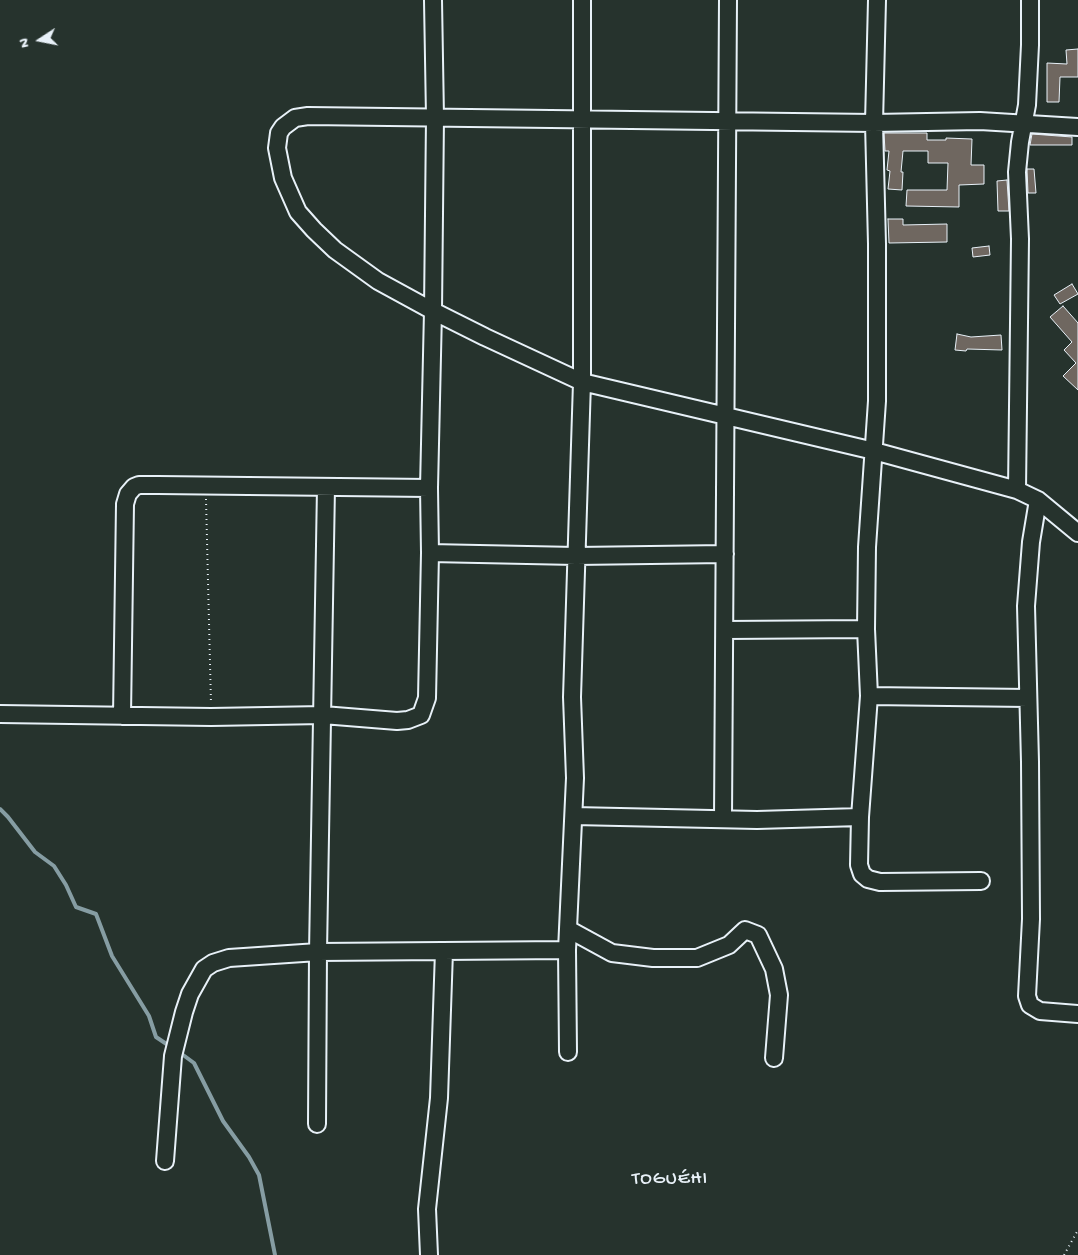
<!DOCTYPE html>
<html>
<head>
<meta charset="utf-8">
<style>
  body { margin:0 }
  #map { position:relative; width:1078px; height:1255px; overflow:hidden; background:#26332d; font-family:"Gochi Hand",sans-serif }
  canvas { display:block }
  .north { position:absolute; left:15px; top:15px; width:50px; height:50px; -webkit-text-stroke:4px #26332d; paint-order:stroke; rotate:259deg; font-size:14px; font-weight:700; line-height:20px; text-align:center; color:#e8f1f8 }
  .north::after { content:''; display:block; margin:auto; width:18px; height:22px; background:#e8f1f8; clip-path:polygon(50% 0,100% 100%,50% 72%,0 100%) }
</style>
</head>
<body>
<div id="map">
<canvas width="1078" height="1255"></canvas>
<div class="north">N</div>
</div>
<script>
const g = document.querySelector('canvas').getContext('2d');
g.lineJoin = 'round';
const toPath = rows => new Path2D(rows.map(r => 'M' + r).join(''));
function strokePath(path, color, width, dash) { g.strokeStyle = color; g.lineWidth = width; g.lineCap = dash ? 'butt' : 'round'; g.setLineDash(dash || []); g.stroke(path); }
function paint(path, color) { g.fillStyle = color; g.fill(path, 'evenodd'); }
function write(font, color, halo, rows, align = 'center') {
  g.font = font + ' "Gochi Hand",sans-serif'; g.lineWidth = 4; g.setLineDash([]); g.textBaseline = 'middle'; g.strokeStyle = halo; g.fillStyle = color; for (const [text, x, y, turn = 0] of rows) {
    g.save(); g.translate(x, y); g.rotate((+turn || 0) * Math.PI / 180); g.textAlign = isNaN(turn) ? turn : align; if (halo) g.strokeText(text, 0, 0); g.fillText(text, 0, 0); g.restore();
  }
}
const stream = toPath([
  [0,809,8,817,35,852,54,866,66,885,76,907,96,914,112,956,149,1016,156,1037,171,1047],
  [179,1052,194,1063,223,1121,249,1157,259,1175,275,1255]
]);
const building = toPath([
  [1078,49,1078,77,1060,77,1059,102,1047,102,1047,63,1067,64,1066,50,1078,49],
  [884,133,927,133,927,140,946,140,946,138,972,139,971,165,984,165,984,184,959,185,959,207,906,206,907,190,947,190,948,163,928,163,928,151,903,151,901,172,903,172,902,190,888,189,890,171,887,170,889,151,885,151,884,133],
  [1032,134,1072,137,1072,145,1030,145,1032,134],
  [1027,169,1034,169,1036,193,1028,193,1027,169],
  [1007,180,1009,211,998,211,997,181,1007,180],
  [888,219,903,219,903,225,947,224,947,242,889,243,888,219],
  [989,246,990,255,973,257,972,248,989,246],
  [1072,284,1078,294,1060,304,1054,295,1072,284],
  [1063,306,1078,323,1078,390,1063,376,1076,363,1064,350,1072,342,1050,317,1063,306],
  [957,334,971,337,1001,335,1002,350,967,349,966,351,955,350,957,334]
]);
const path = toPath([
  [206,499,211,704],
  [1064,1255,1078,1230]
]);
const minor = toPath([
  [877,0,874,123,877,244,877,401,867,547,866,629,869,696,860,817,859,865,862,874,868,879,880,882,981,881],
  [1078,127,980,121,874,123,308,116,295,118,283,127,279,133,277,148,283,178,298,212,314,230,335,250,378,281,433,311,485,337,582,382,874,451,1017,490,1038,500,1078,533],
  [1017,490,1020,239,1017,172,1020,142,1027,105,1030,45,1030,0],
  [1038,500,1031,542,1026,606,1030,762,1031,919,1027,996,1030,1005,1040,1011,1078,1014],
  [430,553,576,556,725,554],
  [725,630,866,629],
  [869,696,1028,698],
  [0,714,211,717,323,715,397,721,408,720,421,715,427,698,430,553,429,488,433,311,435,117,433,0],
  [122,716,125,504,128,494,134,487,139,485,158,485,429,488],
  [574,816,757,820,860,817],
  [723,819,728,0],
  [568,929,612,953,653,958,697,958,729,945,745,930,758,935,774,969,779,995,774,1058],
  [568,1052,567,950,575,778,572,697,582,382,582,0],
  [317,1124,318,952,326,487],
  [165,1161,173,1056,184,1012,190,994,204,969,213,963,229,958,318,952,567,950],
  [429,1255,427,1209,439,1098,444,951]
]);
const neighbourhoodNames = [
  ["TOGUÉHI",670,1180]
];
strokePath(stream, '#869da3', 4);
paint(building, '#6f6760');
strokePath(building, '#e8f1f8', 1);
strokePath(minor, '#e8f1f8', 20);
strokePath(path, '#e8f1f8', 2, [1, 4]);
strokePath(minor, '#26332d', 16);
g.letterSpacing = '1px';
write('19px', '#e8f1f8', '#26332d', neighbourhoodNames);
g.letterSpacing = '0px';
</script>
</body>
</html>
